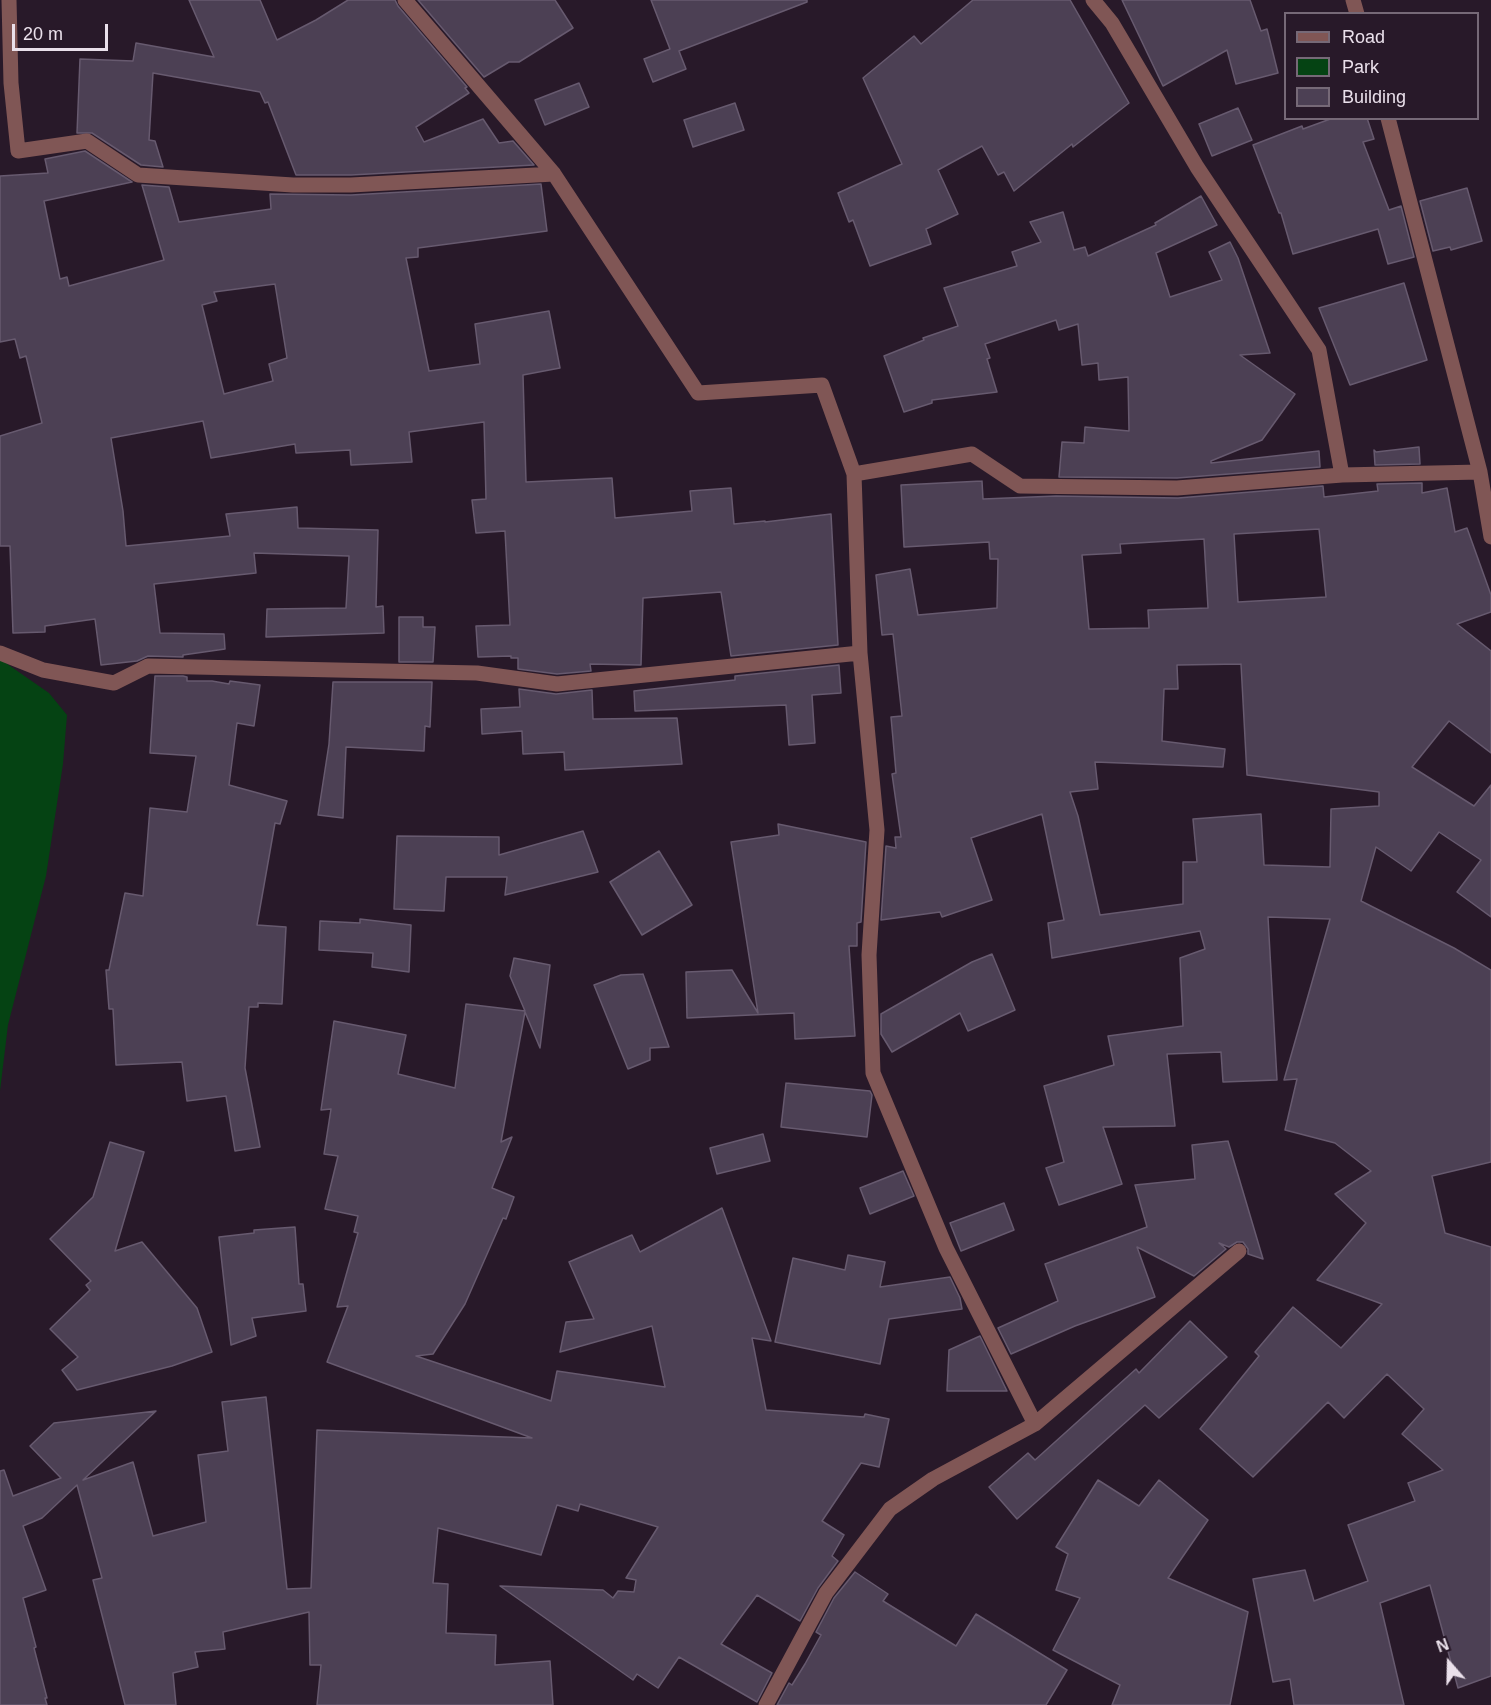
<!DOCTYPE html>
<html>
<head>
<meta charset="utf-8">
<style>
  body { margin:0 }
  #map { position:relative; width:1491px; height:1705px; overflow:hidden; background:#281929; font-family:Arial,sans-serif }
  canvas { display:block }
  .legend { position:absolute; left:1284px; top:12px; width:195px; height:108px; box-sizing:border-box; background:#281929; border:2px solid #766977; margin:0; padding:8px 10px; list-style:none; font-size:18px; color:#eae0eb }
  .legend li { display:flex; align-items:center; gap:12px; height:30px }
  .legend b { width:30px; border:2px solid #766977 }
  .north { position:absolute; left:1419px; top:1633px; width:60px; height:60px; -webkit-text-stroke:4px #281929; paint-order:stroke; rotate:340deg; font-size:16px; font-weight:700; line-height:24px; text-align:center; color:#eae0eb }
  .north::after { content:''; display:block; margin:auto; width:21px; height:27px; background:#eae0eb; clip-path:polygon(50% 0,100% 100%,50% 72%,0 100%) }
  .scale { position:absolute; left:12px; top:24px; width:96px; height:27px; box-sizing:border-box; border:3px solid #eae0eb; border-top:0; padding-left:8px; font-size:18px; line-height:21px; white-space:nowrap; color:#eae0eb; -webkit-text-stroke:4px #281929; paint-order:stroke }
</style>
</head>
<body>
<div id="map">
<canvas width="1491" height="1705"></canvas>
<ul class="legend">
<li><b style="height:8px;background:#805655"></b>Road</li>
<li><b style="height:16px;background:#054313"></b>Park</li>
<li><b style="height:16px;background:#4c4054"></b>Building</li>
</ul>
<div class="north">N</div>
<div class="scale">20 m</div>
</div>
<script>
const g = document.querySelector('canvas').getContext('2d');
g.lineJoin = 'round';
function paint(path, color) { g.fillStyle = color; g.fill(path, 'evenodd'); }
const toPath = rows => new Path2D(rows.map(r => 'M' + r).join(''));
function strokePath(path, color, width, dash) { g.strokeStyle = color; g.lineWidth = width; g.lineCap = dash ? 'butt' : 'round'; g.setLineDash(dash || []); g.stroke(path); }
const green = toPath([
  [0,659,49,693,67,715,63,764,46,876,8,1025,0,1091]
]);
const building = toPath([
  [189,0,260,0,277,40,316,20,348,0,395,0,398,6,467,87,465,88,469,93,416,127,424,142,483,119,499,143,513,141,534,165,351,175,296,175,268,102,265,103,260,92,153,73,149,140,155,141,163,167,141,165,92,133,77,133,80,59,133,61,136,43,214,57,189,0],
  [418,0,555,0,573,28,519,62,509,62,484,77,418,0],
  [651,0,807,0,807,2,679,51,686,69,653,82,644,59,670,49,651,0],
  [973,0,1070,0,1129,103,1073,147,1072,144,1014,191,1004,172,998,175,982,146,938,170,958,214,926,229,931,244,870,266,853,220,849,222,838,193,902,164,863,78,914,36,921,44,973,0],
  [1122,0,1250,0,1261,31,1267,29,1278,73,1236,84,1227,50,1163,86,1122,0],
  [579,83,589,107,545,125,535,100,579,83],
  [735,103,744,130,693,147,684,120,735,103],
  [1238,108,1252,140,1212,156,1199,124,1238,108],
  [1333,118,1367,118,1374,139,1363,142,1389,210,1401,206,1414,257,1388,264,1378,229,1293,254,1281,213,1279,213,1253,145,1302,126,1303,129,1333,118],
  [85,151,132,182,44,201,60,279,67,277,69,286,164,260,142,185,169,187,179,222,271,209,270,194,351,195,541,184,547,231,418,248,418,257,406,258,429,371,480,364,475,324,549,311,560,368,523,375,526,482,612,478,615,518,692,511,690,491,731,488,734,524,765,521,765,522,831,514,838,645,731,656,721,592,643,598,641,665,590,664,591,671,557,674,518,669,518,658,511,658,511,656,478,657,476,626,510,625,505,531,476,533,472,500,486,499,484,422,409,432,412,462,351,465,350,450,296,453,295,444,211,458,203,421,111,438,123,511,126,546,230,536,226,514,297,507,298,528,378,530,376,607,383,606,384,633,266,637,267,609,346,608,349,556,254,553,256,573,154,584,160,633,224,634,225,649,183,655,183,657,148,656,137,661,101,665,95,619,45,626,45,632,13,633,10,546,0,546,0,436,42,423,26,356,20,358,15,339,0,342,0,176,48,173,45,159,85,151],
  [275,284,287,358,269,364,273,381,224,394,202,305,217,301,214,292,275,284],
  [1467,188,1482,241,1451,250,1450,247,1433,251,1420,201,1467,188],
  [1201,196,1217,225,1156,253,1170,297,1222,280,1209,252,1230,242,1238,258,1270,353,1240,355,1295,394,1262,440,1211,461,1211,463,1319,451,1320,467,1177,478,1059,477,1062,442,1084,443,1085,427,1129,431,1128,377,1099,380,1098,363,1082,365,1078,324,1059,330,1056,320,985,344,990,358,987,359,997,392,932,400,932,403,904,412,884,356,924,340,923,338,958,326,944,288,1017,266,1012,252,1041,242,1030,222,1063,212,1074,250,1085,247,1088,256,1156,225,1155,223,1201,196],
  [1404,283,1427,360,1350,385,1319,308,1404,283],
  [1419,447,1420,464,1375,465,1374,450,1376,452,1419,447],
  [982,481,983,499,1056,496,1178,498,1323,486,1324,497,1378,491,1377,484,1422,483,1422,493,1447,488,1455,532,1467,528,1491,595,1491,612,1457,624,1491,651,1491,753,1449,721,1412,767,1474,806,1491,785,1491,917,1457,892,1481,860,1439,832,1411,871,1376,847,1361,901,1454,948,1491,970,1491,1162,1432,1176,1445,1233,1491,1247,1491,1676,1458,1688,1430,1585,1380,1603,1404,1705,1294,1705,1290,1679,1273,1682,1253,1579,1305,1570,1314,1601,1368,1581,1348,1525,1415,1501,1408,1483,1443,1470,1402,1434,1424,1409,1387,1374,1344,1418,1328,1402,1253,1477,1200,1429,1259,1356,1255,1352,1293,1307,1341,1348,1382,1304,1317,1280,1366,1223,1335,1194,1371,1171,1335,1143,1285,1130,1297,1079,1284,1080,1330,919,1268,917,1277,1080,1223,1082,1221,1052,1167,1054,1175,1126,1103,1127,1122,1184,1059,1205,1046,1168,1064,1162,1044,1086,1114,1065,1108,1036,1183,1026,1180,958,1205,949,1200,931,1052,958,1048,923,1064,920,1042,814,971,838,992,900,942,917,940,912,881,920,886,846,896,848,895,837,901,837,892,774,896,773,891,717,902,716,893,634,882,635,876,575,910,569,918,615,997,608,998,559,990,559,989,542,904,547,901,485,982,481],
  [1319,529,1326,597,1238,602,1234,534,1319,529],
  [1204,539,1208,608,1148,610,1149,628,1089,629,1082,555,1121,553,1120,544,1204,539],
  [1241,664,1247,775,1379,792,1379,806,1331,809,1330,867,1264,865,1261,814,1193,819,1197,862,1183,862,1183,904,1100,915,1078,816,1070,792,1098,789,1095,762,1223,767,1225,749,1162,741,1164,689,1178,689,1177,665,1241,664],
  [399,617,423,617,423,627,435,627,433,662,399,662,399,617],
  [839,665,841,693,812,695,815,743,789,745,786,705,635,711,634,691,735,680,735,676,839,665],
  [155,676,183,676,187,677,187,681,212,681,229,684,230,681,260,685,254,726,237,723,229,785,287,801,280,824,275,823,257,925,286,927,282,1004,258,1003,258,1007,249,1007,245,1068,260,1147,235,1151,226,1096,187,1101,182,1062,116,1065,113,1009,109,1009,106,970,109,970,125,893,143,896,150,808,187,812,196,756,150,753,155,676],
  [333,682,432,682,430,727,425,726,424,751,346,747,343,818,318,815,329,744,333,682],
  [519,689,556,694,592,690,593,719,677,718,682,764,565,770,564,752,523,754,522,731,482,734,481,709,520,707,519,689],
  [778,824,866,842,861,922,857,923,857,946,849,946,855,1036,795,1039,794,1013,687,1018,686,972,732,970,758,1013,731,842,779,835,778,824],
  [583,831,598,872,505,895,507,877,446,877,444,911,394,909,397,836,499,837,499,855,583,831],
  [659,851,692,905,642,935,610,882,659,851],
  [360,919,411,925,409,972,372,967,373,953,319,950,320,921,360,923,360,919],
  [992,954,1015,1010,968,1031,960,1013,892,1052,881,1034,881,1014,972,962,992,954],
  [514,958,550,965,540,1048,525,1012,501,1142,512,1137,492,1188,514,1197,506,1219,503,1218,465,1304,433,1354,416,1356,551,1401,557,1371,665,1387,652,1326,560,1352,566,1322,594,1319,569,1262,632,1235,640,1252,722,1208,771,1341,752,1338,766,1410,864,1417,865,1414,889,1419,879,1467,861,1463,822,1521,844,1535,832,1556,838,1561,818,1588,800,1621,757,1595,721,1644,772,1673,757,1702,679,1657,658,1688,637,1674,633,1680,500,1586,603,1590,613,1598,618,1591,634,1592,636,1580,626,1578,658,1527,580,1504,578,1511,557,1505,541,1555,438,1528,433,1583,448,1584,446,1633,496,1635,495,1665,550,1661,553,1705,317,1705,321,1665,310,1665,309,1612,223,1632,225,1649,195,1652,198,1667,173,1673,176,1705,125,1705,93,1580,102,1578,77,1485,42,1518,23,1526,46,1590,23,1598,36,1647,34,1648,47,1698,45,1698,47,1705,0,1705,0,1471,4,1470,13,1496,61,1478,30,1446,54,1423,156,1411,83,1480,133,1462,153,1536,206,1522,198,1455,228,1451,222,1402,266,1397,287,1589,311,1588,317,1430,532,1438,327,1362,348,1306,337,1307,358,1233,354,1232,358,1216,325,1209,338,1156,324,1154,331,1109,321,1110,334,1021,406,1035,398,1074,455,1088,466,1004,525,1011,510,976,514,958],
  [643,974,669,1047,650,1048,650,1060,628,1069,594,985,621,975,643,974],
  [786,1083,870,1091,872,1095,867,1137,781,1127,786,1083],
  [763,1134,770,1161,717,1174,710,1148,763,1134],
  [1228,1141,1263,1259,1248,1254,1248,1249,1243,1242,1237,1242,1229,1247,1219,1243,1226,1249,1194,1276,1137,1247,1155,1297,1075,1326,1011,1354,998,1328,1058,1301,1045,1264,1147,1227,1135,1185,1195,1179,1192,1145,1228,1141],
  [110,1142,144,1152,115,1251,142,1242,197,1308,212,1352,172,1366,77,1390,62,1370,78,1357,50,1329,90,1290,86,1285,91,1281,50,1239,93,1197,110,1142],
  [903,1171,914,1196,870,1214,860,1188,903,1171],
  [1004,1203,1014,1230,961,1251,950,1223,1004,1203],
  [295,1227,299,1284,303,1284,306,1311,252,1318,256,1336,231,1345,219,1237,254,1233,254,1230,295,1227],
  [848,1255,885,1262,880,1287,950,1277,960,1298,962,1309,889,1319,880,1364,775,1342,793,1258,845,1270,848,1255],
  [1190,1321,1227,1357,1159,1418,1145,1405,1017,1519,989,1487,1028,1453,1035,1460,1136,1369,1139,1373,1190,1321],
  [980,1336,1007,1391,947,1391,949,1350,980,1336],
  [1098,1480,1139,1506,1159,1480,1208,1520,1168,1578,1248,1612,1230,1705,1112,1705,1120,1685,1053,1650,1080,1598,1056,1590,1068,1554,1056,1547,1098,1480],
  [855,1572,888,1594,883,1601,956,1646,976,1614,1067,1670,1046,1705,777,1705,789,1683,792,1685,805,1664,821,1635,816,1632,834,1598,855,1572]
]);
const street = toPath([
  [9,0,11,83,18,151,87,141,138,175,293,185,351,185,554,174],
  [405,0,554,174,698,393,822,385,854,474,860,653,877,830,869,955,873,1073,946,1248,1035,1424],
  [1093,0,1112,23,1197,167,1319,350,1342,475],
  [1353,0,1357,14],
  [1388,118,1480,472,1491,537],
  [854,474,972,454,1020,486,1177,488,1342,475,1480,472],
  [0,653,43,670,114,683,148,666,477,673,557,684,860,653],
  [766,1705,826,1593,890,1509,933,1479,1035,1424,1239,1251]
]);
paint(green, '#054313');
paint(building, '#4c4054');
strokePath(building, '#675a6f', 1.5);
strokePath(street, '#805655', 15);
</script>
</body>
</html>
